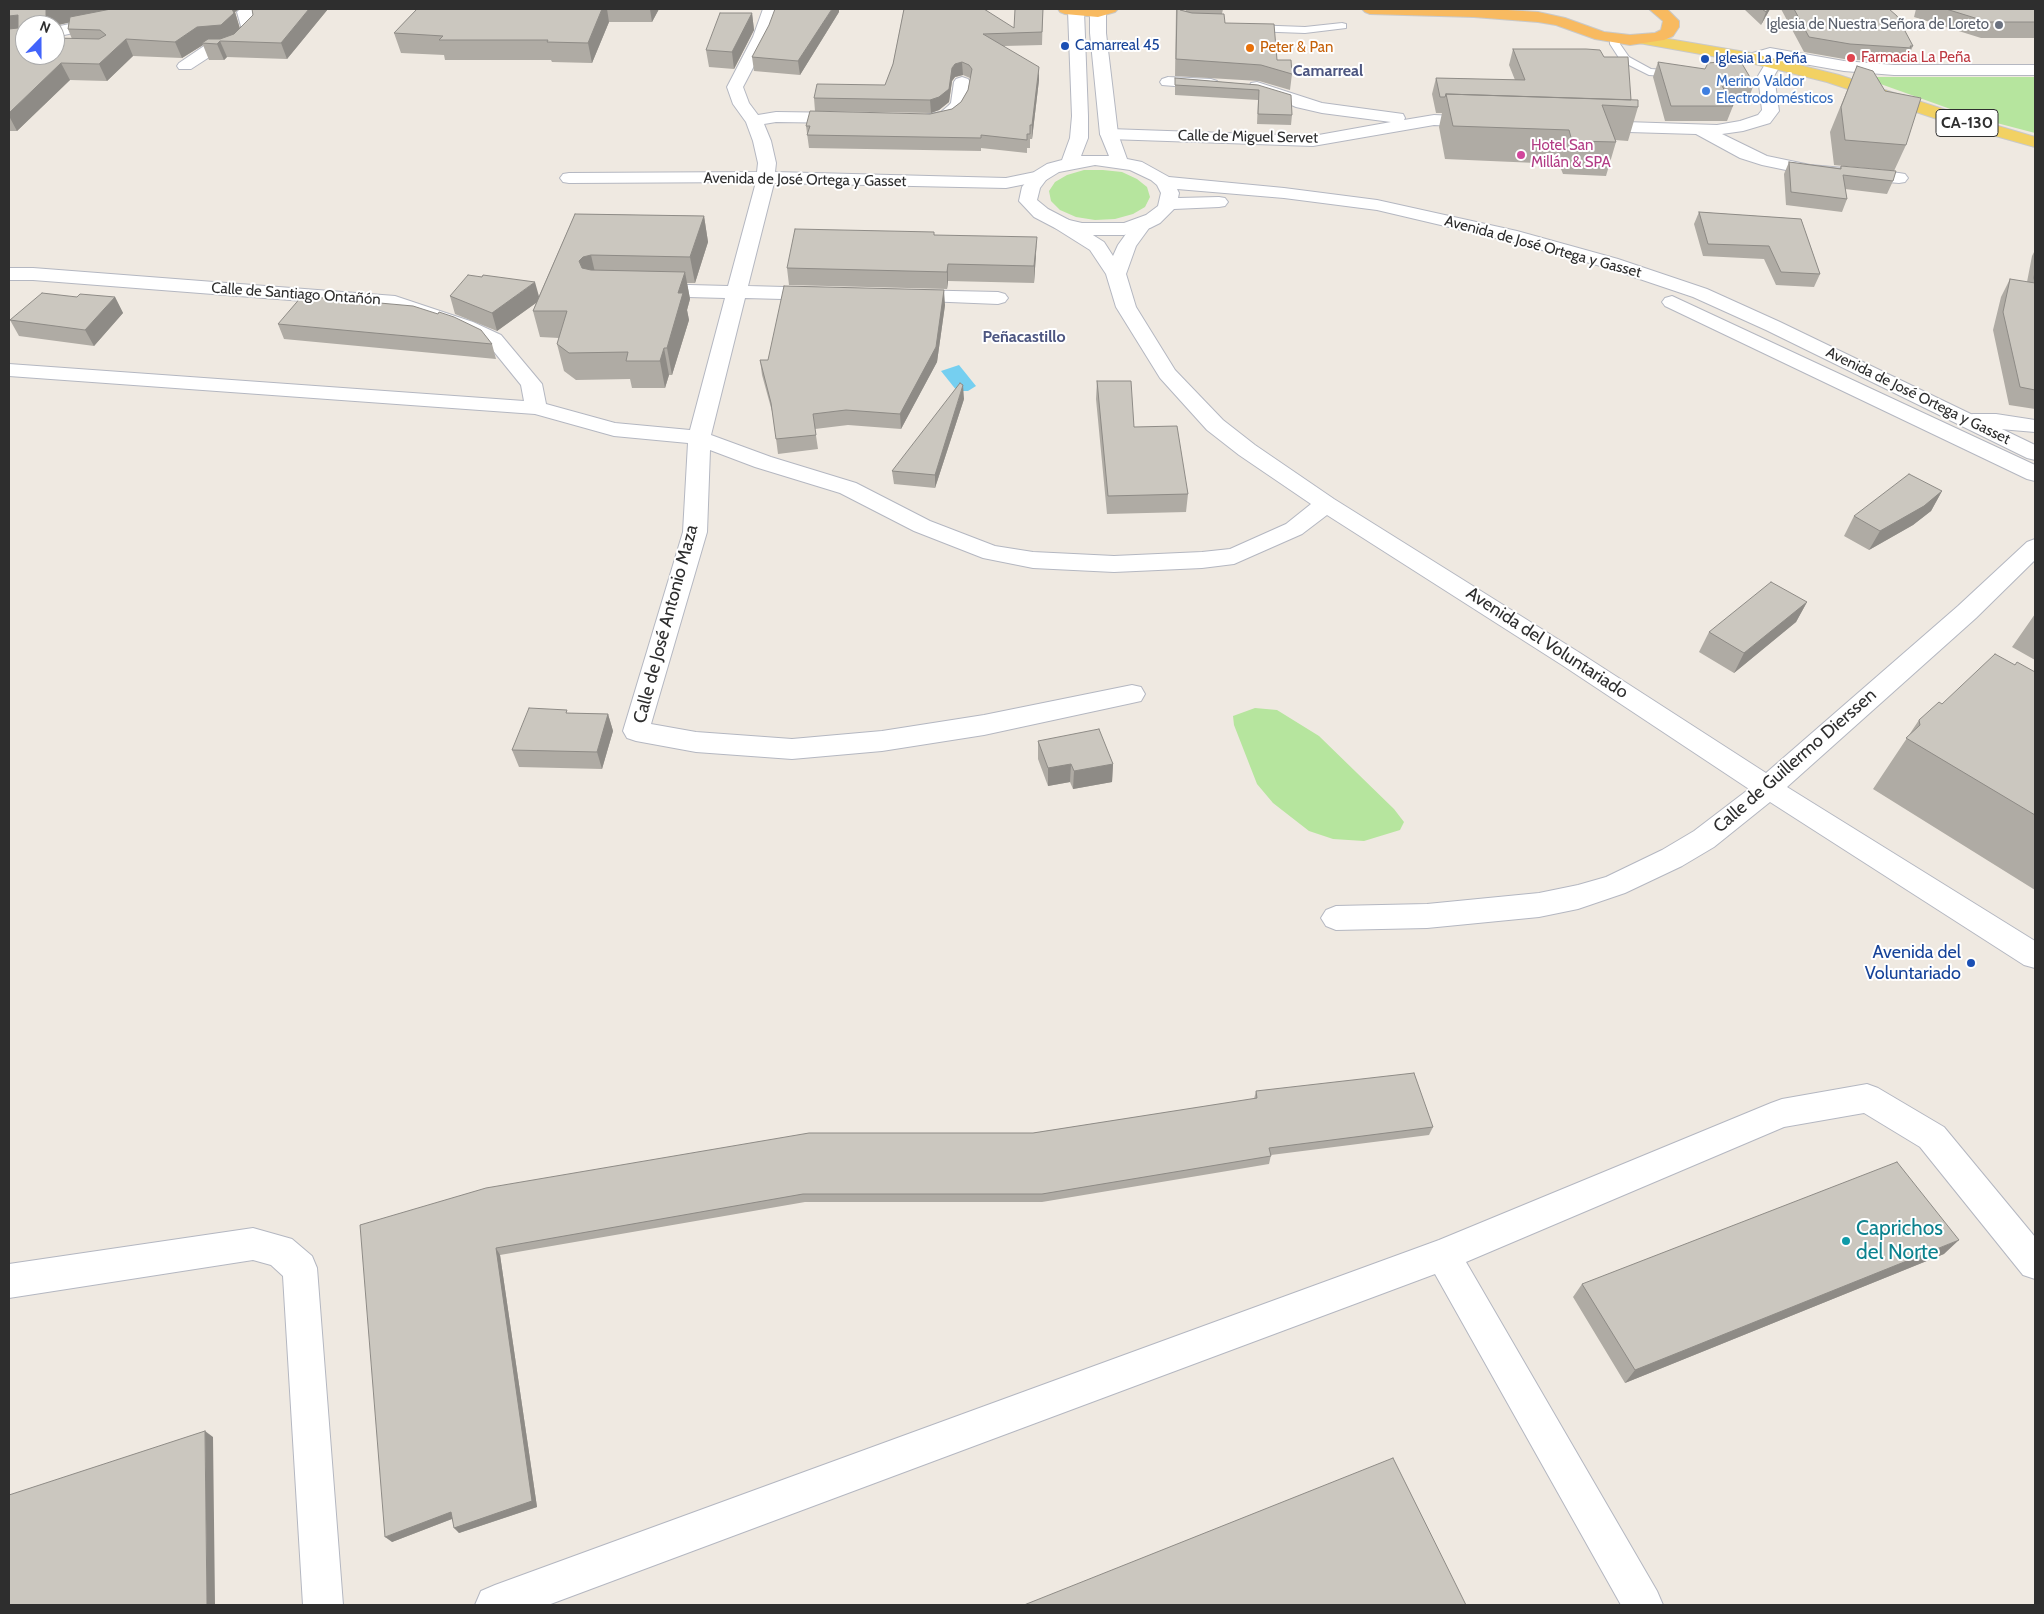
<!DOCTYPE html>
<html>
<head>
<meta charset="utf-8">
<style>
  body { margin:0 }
  #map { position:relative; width:2044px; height:1614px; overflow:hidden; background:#efe9e1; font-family:Cabin,sans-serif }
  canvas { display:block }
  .frame { position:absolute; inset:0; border:10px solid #2e2e2e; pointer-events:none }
  .north { position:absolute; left:15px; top:15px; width:50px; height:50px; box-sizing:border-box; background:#fff; border:1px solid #ababab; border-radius:50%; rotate:22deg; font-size:14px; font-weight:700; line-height:20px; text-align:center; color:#2e2e2e }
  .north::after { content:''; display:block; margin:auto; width:18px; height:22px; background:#4264fb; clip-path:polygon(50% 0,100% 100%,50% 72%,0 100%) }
</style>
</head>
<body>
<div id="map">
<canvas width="2044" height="1614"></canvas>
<div class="frame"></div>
<div class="north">N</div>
</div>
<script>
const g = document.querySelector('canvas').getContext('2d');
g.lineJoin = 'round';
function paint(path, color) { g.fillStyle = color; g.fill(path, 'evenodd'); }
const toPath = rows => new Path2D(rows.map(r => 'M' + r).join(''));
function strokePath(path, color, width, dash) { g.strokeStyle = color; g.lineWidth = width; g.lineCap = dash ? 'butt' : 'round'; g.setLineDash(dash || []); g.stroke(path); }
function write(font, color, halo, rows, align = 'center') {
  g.font = font + ' Cabin,sans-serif'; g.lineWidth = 4; g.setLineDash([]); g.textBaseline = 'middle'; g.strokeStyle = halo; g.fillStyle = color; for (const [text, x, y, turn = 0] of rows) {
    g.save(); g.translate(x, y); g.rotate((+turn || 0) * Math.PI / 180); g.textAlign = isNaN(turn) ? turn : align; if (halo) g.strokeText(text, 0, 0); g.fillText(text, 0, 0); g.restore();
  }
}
const green = toPath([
  [1861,77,2035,77,2035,133,1970,116],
  [1084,170,1103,170,1122,172,1137,179,1147,187,1150,197,1145,207,1133,214,1115,219,1095,220,1076,217,1060,210,1051,201,1049,191,1055,182,1067,175],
  [1255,708,1277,710,1319,736,1394,809,1404,822,1400,830,1364,841,1333,839,1309,831,1273,803,1257,784,1234,725,1233,716]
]);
const water = toPath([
  [959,365,976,386,968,391,957,391,941,371]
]);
const service = toPath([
  [1342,23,1346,24,1346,28,1305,33,1251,31,1246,28,1251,25,1305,27,1342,23],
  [1615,36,1620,39,1620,44,1629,57,1651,69,1678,71,1683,74,1678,77,1649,75,1621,61,1610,44,1610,39,1615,36]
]);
const minor = toPath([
  [128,9,144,9,133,20,55,37,55,27,123,13,128,9],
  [240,9,255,9,253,12,258,31,256,34,240,49,226,54,214,54,191,69,179,69,177,66,179,63,204,46,228,43,242,30,237,12,240,9],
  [763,9,779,9,769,37,743,87,749,103,758,115,776,112,847,113,853,114,855,118,853,122,847,123,776,122,764,124,771,141,776,163,775,172,1006,178,1040,171,1046,172,1049,176,1046,180,1006,188,774,183,748,286,820,288,827,290,830,294,827,298,820,300,745,298,711,435,771,457,856,483,930,521,995,546,1033,552,1114,556,1202,552,1230,549,1286,524,1311,504,1239,455,1207,430,1160,378,1116,307,1106,274,1090,250,1055,228,1053,224,1055,220,1062,218,1069,220,1104,242,1113,256,1118,245,1136,220,1143,218,1150,220,1152,224,1136,246,1126,274,1136,307,1175,370,1223,420,1255,445,1334,499,1580,653,1766,773,1958,606,2027,542,2035,539,2035,560,1976,618,1787,787,2035,941,2035,968,2024,965,1770,802,1714,847,1682,866,1625,893,1578,909,1539,917,1427,928,1336,930,1326,926,1321,918,1326,910,1336,906,1427,904,1539,893,1578,885,1606,877,1662,850,1694,831,1749,789,1562,665,1327,515,1302,534,1234,564,1202,568,1114,572,1033,568,983,558,914,531,840,493,755,467,710,450,707,532,651,724,696,732,792,739,882,731,984,715,1132,685,1141,687,1145,694,1141,701,1132,703,984,735,882,751,792,759,696,752,636,741,627,738,623,731,683,532,688,443,614,436,535,414,9,376,9,364,524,401,521,385,487,343,459,330,393,308,33,280,9,280,9,268,33,268,395,296,473,322,501,335,542,384,546,404,615,423,690,430,725,298,651,296,644,294,641,290,644,286,651,284,728,286,756,182,569,183,563,182,560,178,563,174,569,173,757,172,758,163,753,141,746,122,733,104,727,87,753,37,763,9],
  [1770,48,1844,61,1894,65,2035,65,2035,75,1894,75,1844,71,1770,58,1755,62,1749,60,1747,57,1749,54,1770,48],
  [1773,59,1779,61,1781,64,1774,76,1779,111,1770,123,1743,131,1722,134,1767,156,1810,165,1899,173,1905,174,1908,178,1905,182,1899,183,1810,175,1762,165,1740,158,1696,134,1595,131,1589,130,1586,126,1589,122,1595,121,1717,125,1740,121,1758,115,1762,110,1758,76,1767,61,1773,59],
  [962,77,968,79,970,82,967,103,960,114,952,120,946,121,925,125,919,124,916,120,919,116,941,112,948,106,951,103,954,82,956,79,962,77],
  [1168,77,1211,79,1217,81,1219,84,1217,87,1211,89,1162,85,1160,82,1162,79,1168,77],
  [1257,82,1322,103,1403,114,1405,118,1404,120,1434,115,1477,117,1483,118,1486,122,1483,126,1477,127,1434,125,1313,146,1109,139,1103,138,1100,134,1103,130,1109,129,1313,136,1391,122,1322,113,1296,107,1273,97,1251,91,1249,87,1251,83,1257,82],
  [908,290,998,292,1005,294,1008,298,1005,302,998,304,901,300,898,296,901,292,908,290],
  [1973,414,1996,414,2035,420,2035,432,1965,426,1962,421,1965,416,1973,414],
  [1867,1084,1878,1088,1944,1127,2035,1237,2035,1279,2023,1275,1920,1147,1864,1113,1784,1127,1466,1262,1657,1591,1663,1605,1621,1605,1435,1274,548,1605,475,1605,481,1591,495,1585,1439,1240,1771,1103,1782,1099,1867,1084],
  [253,1228,292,1239,312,1256,317,1268,343,1605,303,1605,283,1276,271,1265,253,1260,9,1298,9,1264,253,1228]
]);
const secondary = toPath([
  [1070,9,1082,9,1084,11,1088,116,1088,138,1081,156,1109,156,1100,134,1090,33,1090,12,1093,9,1103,9,1106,12,1106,33,1118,134,1127,159,1142,162,1169,177,1284,188,1377,200,1517,231,1618,259,1707,289,1780,322,2035,445,2035,460,2027,458,1766,330,1693,297,1604,267,1513,242,1377,210,1284,198,1177,189,1179,193,1178,198,1219,197,1225,198,1228,202,1225,206,1219,207,1174,209,1160,223,1150,228,1124,235,1082,235,1055,228,1034,217,1019,201,1022,187,1034,172,1047,164,1062,160,1070,138,1072,116,1068,11,1070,9],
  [1095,165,1130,170,1151,180,1157,185,1161,193,1158,206,1146,215,1124,223,1082,223,1069,220,1048,209,1037,200,1040,188,1046,180,1059,172,1095,165],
  [1672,296,2035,465,2035,481,2027,479,1665,306,1662,302,1665,298,1672,296]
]);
const primary = toPath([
  [1645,35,1751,53,1839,75,1961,115,2035,137,2035,147,1949,123,1827,82,1751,63,1639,43,1637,40,1639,37,1645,35]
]);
const trunk = toPath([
  [1058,9,1118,9,1115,12,1098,17,1065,14,1060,12,1058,9],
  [1362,9,1492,9,1538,12,1565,18,1604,32,1630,35,1655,33,1661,30,1663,21,1649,9,1667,9,1679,21,1679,27,1673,36,1664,40,1630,45,1595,39,1556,25,1538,22,1474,17,1370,14,1365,12,1362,9]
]);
const wall = toPath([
  [9,9,239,9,235,12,240,29,253,15,252,9,328,9,287,59,227,57,224,60,209,60,203,45,182,58,133,56,107,81,70,80,17,131,9,131],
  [69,22,68,29,72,39,64,38,64,37,58,25],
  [417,9,659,9,652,22,609,22,592,63,552,62,551,60,445,60,444,55,401,53,394,33],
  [904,9,1014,28,1043,9,1042,45,1004,46,1039,80,1032,139,1030,139,1030,148,1027,148,1027,153,981,148,981,151,809,148,806,126,930,114,952,109,961,102,968,90,970,79,970,78,963,75,955,77,952,81,949,102,939,110,931,113,815,111,814,98,885,85,893,64],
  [1176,9,1186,11,1185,9,1223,9,1222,14,1225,23,1277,60,1292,74,1290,90,1259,81,1175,76],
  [1744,9,1770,9,1761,25],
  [1781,9,1889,9,1913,46,1906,61,1905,63,1844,59,1804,52],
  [1916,9,2035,9,2035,38,1981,38,1914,17],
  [839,12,800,75,754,71,752,57],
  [752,13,754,30,734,69,709,67,706,50],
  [1513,49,1604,57,1631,100,1638,107,1628,141,1615,140,1616,142,1606,176,1563,174,1559,164,1445,159,1439,127,1442,113,1436,113,1432,94,1436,78,1515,80,1509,65],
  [1658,62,1754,84,1748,100,1729,100,1733,106,1727,121,1665,121,1653,77],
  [1857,66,1885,91,1906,145,1894,171,1834,165,1830,132],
  [1175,78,1258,85,1292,115,1291,125,1257,124,1258,100,1175,95],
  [1789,162,1840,168,1841,166,1893,181,1887,194,1845,189,1847,199,1842,212,1786,205,1784,174],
  [1699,212,1801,219,1820,274,1814,287,1776,285,1764,259,1703,256,1694,224],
  [575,214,704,216,708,242,695,283,687,283,690,299,687,310,689,320,672,375,669,375,665,388,632,388,630,379,576,380,564,371,557,344,559,338,540,337,533,311,536,303,497,331,455,314,450,296,539,296],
  [934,232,934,235,1036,254,1034,283,948,281,947,289,789,285,787,268],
  [2035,250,2035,409,2009,405,1993,330,2001,297,2010,279,2027,282,2032,256],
  [77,297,115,297,123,313,94,346,19,336,10,320],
  [945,305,937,362,901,429,848,425,815,429,818,449,778,454,773,415,762,375,760,360,768,360],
  [438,314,492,344,496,359,284,339,278,324],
  [1097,381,1188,494,1186,512,1107,514,1096,399],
  [964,399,935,488,894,484,892,471],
  [1942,491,1931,511,1913,525,1869,550,1844,536,1854,516],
  [1807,602,1796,622,1734,673,1699,652,1709,632],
  [2035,614,2035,660,2012,647],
  [2035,672,2035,890,1873,789,1919,720,1942,704],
  [568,713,608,714,613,731,602,769,519,767,512,750],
  [1038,741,1113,764,1112,782,1073,789,1070,782,1048,786,1038,759],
  [1256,1091,1433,1127,1429,1135,1271,1155,1269,1164,1042,1202,805,1202,500,1255,537,1507,459,1533,452,1519,392,1542,360,1225,1033,1133,1254,1099],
  [1944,1254,1625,1383,1573,1297,1582,1284]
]);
const shadedWall = toPath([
  [46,9,126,9,122,11,58,25,64,37,59,50,55,41,55,25,47,25,46,22],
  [232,9,239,9,235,12,240,29,227,41,220,41,227,57,224,60,217,44,202,43,203,45,182,58,175,42,197,27],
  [309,9,328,9,287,59,281,43],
  [602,9,607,9,609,22,592,63,588,43],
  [650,9,659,9,652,22],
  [832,9,839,9,839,12,800,75,798,61],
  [1768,9,1770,9,1761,25,1766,12],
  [752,13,754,30,734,69,732,52],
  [18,15,25,29,9,34,9,16],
  [126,39,133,56,107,81,99,64],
  [962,62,963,75,955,77,952,81,949,102,939,110,931,113,930,100,955,64],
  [61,63,70,80,17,131,9,116,9,113],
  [1039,67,1039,80,1032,139,1032,125],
  [704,216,708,242,695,283,690,257],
  [1037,237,1036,254,1034,283,1034,266],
  [591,255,597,281,589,283,579,261,583,257],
  [948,264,948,281,947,289,947,272],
  [685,272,690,299,687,310,689,320,672,375,667,348,678,293],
  [535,282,540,300,497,331,492,313],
  [944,290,945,305,937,362,901,429,900,414],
  [115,297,123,313,94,346,85,330],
  [664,348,669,375,665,388,660,361],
  [963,385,964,399,935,488,935,475],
  [1942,491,1931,511,1913,525,1869,550,1880,531],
  [1807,602,1796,622,1734,673,1744,653],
  [608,714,613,731,602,769,597,752],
  [1071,764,1070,782,1048,786,1048,768],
  [1113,764,1112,782,1073,789,1074,771],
  [1959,1240,1944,1254,1625,1383,1635,1370],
  [496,1248,500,1255,537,1507,459,1533,454,1528],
  [205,1431,213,1437,215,1605,207,1605],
  [451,1512,457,1517,392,1542,385,1537]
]);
const building = toPath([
  [9,9,48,9,46,9,46,22,56,20,55,25,25,25,25,55,55,55,55,38,99,39,106,35,100,30,68,29,70,17,111,9,232,9,234,13,221,25,197,27,175,42,126,39,99,64,61,63,9,113,9,29,18,28,18,15,9,16,9,9],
  [252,9,309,9,281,43,220,41,217,44,202,43,208,39,220,39,234,34,253,15,252,9],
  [417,9,602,9,588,43,547,42,548,40,439,40,443,36,394,33,417,9],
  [775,9,832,9,798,61,752,57,769,25,775,9],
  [904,9,984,9,1014,28,1015,9,1043,9,1042,32,983,34,1039,67,1032,125,1030,125,1030,134,1027,134,1027,140,981,135,981,138,807,135,810,126,806,126,810,111,930,114,952,109,961,102,968,90,972,69,969,65,962,62,955,64,952,68,949,89,939,97,930,100,814,98,817,84,885,85,893,64,904,9],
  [1177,9,1179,9,1180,10,1192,13,1224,14,1225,23,1274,24,1277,60,1291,60,1292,74,1261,65,1176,59,1177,9],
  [1762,9,1768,9,1766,12,1762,9],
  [1794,9,1889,9,1897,16,1913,46,1910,46,1911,48,1850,44,1809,37,1794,9],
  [1946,9,2035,9,2035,22,1988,22,1946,9],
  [720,13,752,13,732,52,706,50,720,13],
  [1513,49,1586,49,1600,50,1604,57,1628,57,1631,100,1446,94,1445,97,1440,97,1436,78,1525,80,1513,49],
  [1738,57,1754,84,1721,84,1733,106,1671,106,1658,62,1705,69,1708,63,1729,61,1738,57],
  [1857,66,1873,71,1885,91,1921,98,1906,145,1845,140,1841,107,1857,66],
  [1175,78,1258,85,1291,95,1292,115,1258,114,1259,90,1175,85,1175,78],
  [1446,94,1638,100,1638,107,1602,105,1616,142,1572,141,1569,130,1453,126,1446,94],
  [1789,162,1841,169,1841,166,1896,171,1893,181,1843,175,1847,199,1791,192,1789,162],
  [1699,212,1801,219,1820,274,1781,272,1769,246,1708,244,1699,212],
  [575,214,704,216,690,257,591,255,583,257,579,261,582,268,591,270,685,272,678,293,683,293,667,348,664,348,660,361,626,361,628,352,569,353,557,344,567,311,533,311,575,214],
  [795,229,934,232,934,235,1037,237,1034,266,948,264,947,272,787,268,795,229],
  [2035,271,2035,283,2034,278,2035,271],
  [468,275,482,277,483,275,535,282,492,313,450,296,468,275],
  [2010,279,2035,283,2035,390,2020,387,2003,312,2010,279],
  [784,286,944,290,936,347,900,414,846,410,813,414,816,435,776,439,771,403,760,360,768,360,784,286],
  [42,293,77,297,80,294,115,297,85,330,10,320,42,293],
  [302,296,413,306,438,314,439,312,454,317,481,330,492,344,278,324,302,296],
  [1097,381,1131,381,1134,427,1177,426,1188,494,1108,496,1097,381],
  [960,383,963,385,935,475,892,471,960,383],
  [1909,474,1942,491,1924,506,1880,531,1854,516,1909,474],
  [1771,582,1807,602,1744,653,1709,632,1771,582],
  [1995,654,2015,665,2017,662,2035,672,2035,815,1906,738,1920,725,1919,720,1939,702,1942,704,1995,654],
  [529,708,567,710,566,713,608,714,597,752,512,750,529,708],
  [1099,729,1113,764,1074,771,1071,764,1048,768,1038,741,1099,729],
  [1414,1073,1433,1127,1269,1148,1271,1156,1042,1194,803,1194,496,1248,532,1501,454,1528,451,1512,385,1537,360,1225,486,1188,809,1133,1033,1133,1257,1098,1256,1091,1414,1073],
  [1897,1162,1959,1240,1635,1370,1582,1284,1897,1162],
  [205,1431,207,1605,9,1605,9,1495,205,1431],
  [1393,1458,1466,1605,1024,1605,1393,1458]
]);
const markers = [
  [1999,25,5,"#6b7280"],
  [1065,46,5,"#1a4fb4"],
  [1250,48,5,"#e8710a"],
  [1851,58,5,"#e0444e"],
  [1705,59,5,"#1a4fb4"],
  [1706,91,5,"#3f7fe0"],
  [1521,155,5,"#d1479c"],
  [1971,963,5,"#1a4fb4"],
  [1846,1241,5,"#0f9aa8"]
];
const farWorshipnames = [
  ["Iglesia de Nuestra Señora de Loreto",1989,25]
];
const farTransitnames = [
  ["Camarreal 45",1075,46],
  ["Iglesia La Peña",1715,59]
];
const farFoodnames = [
  ["Peter & Pan",1260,48]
];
const farHealthnames = [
  ["Farmacia La Peña",1861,58]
];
const farShopnames = [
  ["Merino Valdor",1716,82],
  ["Electrodomésticos",1716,99]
];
const farStreetnames = [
  ["Calle de Miguel Servet",1248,137,1],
  ["Avenida de José Ortega y Gasset",805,180,1],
  ["Avenida de José Ortega y Gasset",1543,247,15],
  ["Calle de Santiago Ontañón",296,294,4],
  ["Avenida de José Ortega y Gasset",1918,396,26]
];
const farHotelnames = [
  ["Hotel San",1531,146],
  ["Millán & SPA",1531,163]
];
const farNeighbourhoodnames = [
  ["Camarreal",1328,71]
];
const shields = [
  [1967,123,62]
];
const shieldNames = [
  ["CA-130",1967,123]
];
const farQuarternames = [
  ["Peñacastillo",1024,337]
];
const streetNames = [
  ["Calle de José Antonio Maza",666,624,-75],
  ["Avenida del Voluntariado",1547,643,33],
  ["Calle de Guillermo Dierssen",1795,761,-41]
];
const transitNames = [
  ["Avenida del",1961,953],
  ["Voluntariado",1961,974]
];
const nearCulturenames = [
  ["Caprichos",1856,1229],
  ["del Norte",1856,1253]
];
paint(green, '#b6e59e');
paint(water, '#75cff0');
strokePath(service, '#b4b7c1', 2);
strokePath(minor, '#b4b7c1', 2);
strokePath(secondary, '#b4b7c1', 2);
strokePath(primary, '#c9c9c9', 2);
strokePath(trunk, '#c9c9c9', 2);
paint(service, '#fff');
paint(minor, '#fff');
paint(secondary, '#fff');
paint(primary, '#f2d163');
paint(trunk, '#f8ba60');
paint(wall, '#afaba4');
paint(shadedWall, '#8e8b86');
paint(building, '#cbc7bf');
strokePath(building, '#8e8b86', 1);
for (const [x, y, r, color] of markers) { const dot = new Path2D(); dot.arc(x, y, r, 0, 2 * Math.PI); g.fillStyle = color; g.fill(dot); strokePath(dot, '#fff', 2); }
write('15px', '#5b616d', '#fff', farWorshipnames, 'right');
write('15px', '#164399', '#fff', farTransitnames, 'left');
write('15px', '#c56008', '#fff', farFoodnames, 'left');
write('15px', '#be3a42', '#fff', farHealthnames, 'left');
write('15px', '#366cbe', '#fff', farShopnames, 'left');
write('15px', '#2e2e2e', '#fff', farStreetnames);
write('15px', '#b23c85', '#fff', farHotelnames, 'left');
write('bold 16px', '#4d5680', '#fff', farNeighbourhoodnames);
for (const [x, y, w] of shields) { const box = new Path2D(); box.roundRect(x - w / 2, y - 13.5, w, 27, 4); g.fillStyle = '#fff'; g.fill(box); strokePath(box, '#2e2e2e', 1); }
write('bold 16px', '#2e2e2e', null, shieldNames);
write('bold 16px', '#4d5680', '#fff', farQuarternames);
write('18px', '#2e2e2e', '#fff', streetNames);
write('18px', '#164399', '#fff', transitNames, 'right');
write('21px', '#0d838f', '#fff', nearCulturenames, 'left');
</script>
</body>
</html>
